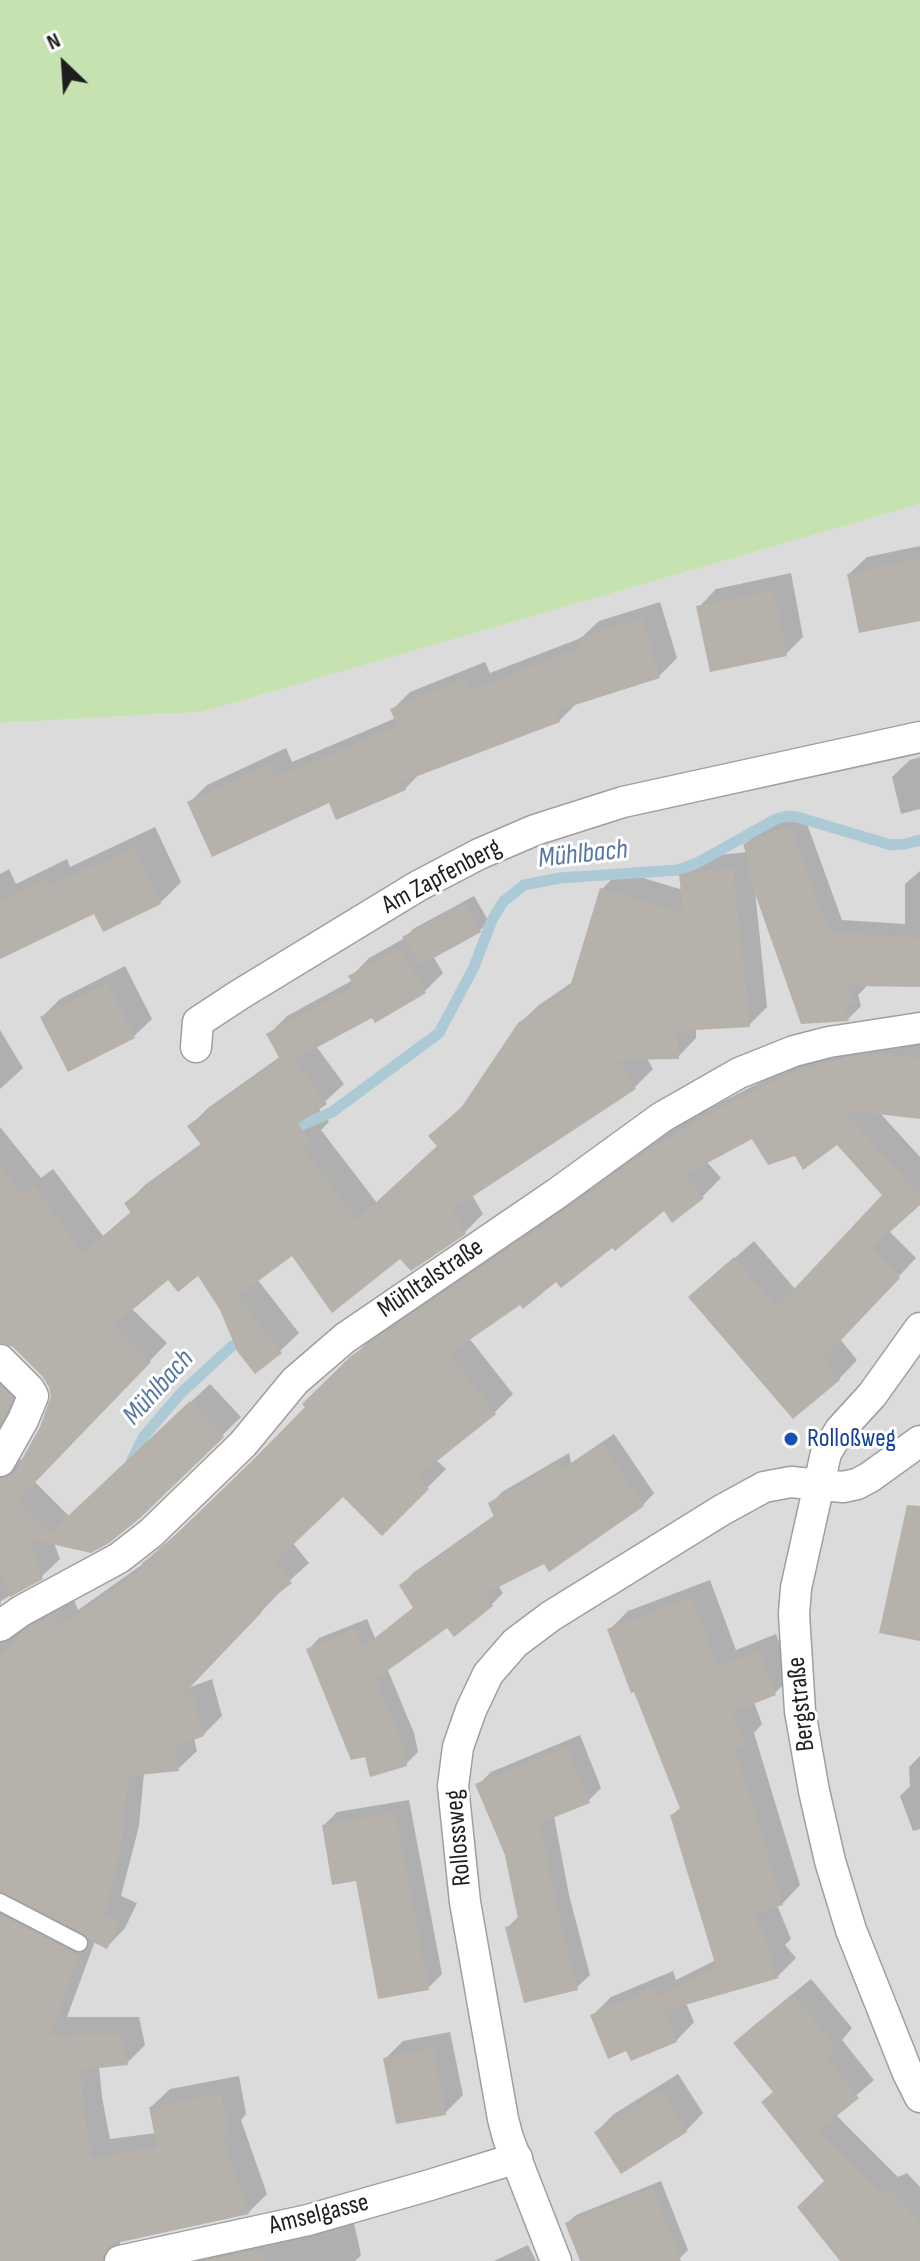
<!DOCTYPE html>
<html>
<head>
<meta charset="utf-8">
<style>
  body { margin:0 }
  #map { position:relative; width:920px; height:2261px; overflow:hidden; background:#eeebe5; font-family:"Sofia Sans Condensed",sans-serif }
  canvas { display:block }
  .north { position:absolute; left:24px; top:24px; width:80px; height:80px; -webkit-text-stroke:6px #fff; paint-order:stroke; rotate:335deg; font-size:22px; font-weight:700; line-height:32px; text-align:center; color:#1e1e1e }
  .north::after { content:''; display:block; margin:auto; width:28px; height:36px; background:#1e1e1e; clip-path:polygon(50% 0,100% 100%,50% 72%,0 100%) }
</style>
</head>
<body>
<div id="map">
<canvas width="920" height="2261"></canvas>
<div class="north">N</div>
</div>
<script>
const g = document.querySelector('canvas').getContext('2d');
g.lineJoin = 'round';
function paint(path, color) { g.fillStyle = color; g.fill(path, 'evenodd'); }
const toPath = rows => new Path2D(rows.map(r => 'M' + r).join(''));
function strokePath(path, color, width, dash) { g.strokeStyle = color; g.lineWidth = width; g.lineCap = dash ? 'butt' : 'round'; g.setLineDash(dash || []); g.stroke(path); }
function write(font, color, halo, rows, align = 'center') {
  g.font = font + ' "Sofia Sans Condensed",sans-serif'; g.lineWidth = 6; g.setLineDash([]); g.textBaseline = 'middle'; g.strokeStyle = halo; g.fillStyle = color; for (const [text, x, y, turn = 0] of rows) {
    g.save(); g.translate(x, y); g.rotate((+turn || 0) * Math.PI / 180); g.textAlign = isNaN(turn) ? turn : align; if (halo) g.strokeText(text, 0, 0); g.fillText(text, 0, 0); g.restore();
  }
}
const residential = toPath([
  [920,504,920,2261,0,2261,0,723,202,712]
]);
const grass = toPath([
  [0,0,920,0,920,504,202,712,0,723]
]);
const shadow = toPath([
  [920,546,920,619,849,574,867,557],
  [791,573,803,637,786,654,699,607,716,589],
  [660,602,677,658,659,676,577,703,559,721,420,773,405,789,330,800,189,803,207,785,286,748,292,762,396,718,393,709,410,692,485,662,490,673,581,638,599,621],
  [920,757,920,809,901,814,892,777,910,760],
  [803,813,842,920,905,924,905,884,920,871,920,985,865,984,866,987,858,995,861,1006,848,1019,802,1022,755,891,767,1007,749,1025,696,1028,696,1038,678,1057,646,1057,653,1069,635,1087,472,1195,483,1214,465,1232,401,1256,292,1253,257,1279,299,1333,280,1351,221,1309,198,1274,169,1277,131,1308,167,1343,34,1481,69,1516,210,1384,241,1417,138,1518,54,1543,60,1559,41,1577,1,1601,0,1608,0,1442,9,1458,23,1460,41,1428,53,1395,44,1375,14,1346,0,1341,1,1346,30,1379,0,1439,0,1127,41,1178,53,1169,103,1236,132,1211,127,1203,145,1185,202,1143,190,1126,208,1108,281,1056,269,1034,287,1016,353,980,351,977,369,958,405,938,413,929,474,896,489,922,480,930,433,956,443,973,425,991,373,1015,316,1046,344,1084,318,1108,329,1122,321,1130,377,1203,439,1145,430,1136,467,1102,519,1024,539,1005,574,981,602,889,620,871,683,890,681,875,700,857,747,852,745,844,758,831],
  [155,827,181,882,160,903,95,911,0,957,0,874,9,869,16,884,67,859,70,867],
  [125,966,152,1019,134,1036,42,1017,60,999],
  [0,1030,23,1068,0,1089],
  [920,1039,920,1117,879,1112,920,1157,920,1203,889,1231,916,1258,840,1339,857,1360,839,1379,793,1416,691,1297,754,1241,796,1290,885,1195,837,1142,796,1153,752,1136,706,1161,721,1178,703,1196,673,1220,665,1209,469,1338,513,1394,494,1413,436,1460,446,1469,382,1533,343,1494,292,1542,309,1563,277,1592,279,1593,188,1688,212,1679,222,1716,203,1735,194,1738,197,1751,178,1769,144,1773,139,1826,121,1896,137,1903,125,1928,107,1947,95,1941,67,2017,139,2017,145,2045,127,2063,99,2066,102,2097,110,2139,156,2133,151,2107,170,2089,239,2076,246,2114,241,2120,267,2194,248,2213,120,2241,120,2247,144,2261,0,2261,0,1610,73,1597,78,1610,143,1564,162,1546,184,1528,308,1407,304,1404,372,1338,587,1191,679,1124,815,1054],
  [614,1434,654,1493,643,1505,498,1585,503,1593,492,1604,447,1625,387,1668,414,1733,418,1752,406,1764,366,1755,308,1650,319,1638,367,1619,375,1638,414,1607,402,1585,413,1573,495,1515,491,1504,502,1492,569,1453,571,1463],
  [710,1580,736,1650,776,1634,793,1675,775,1693,754,1702,762,1724,754,1733,800,1885,782,1904,777,1905,791,1939,785,1945,796,1958,778,1976,686,2003,694,2022,676,2041,627,2048,593,2015,611,1997,673,1971,676,1980,716,1960,672,1815,681,1807,610,1629,628,1611],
  [580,1735,601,1788,588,1801,554,1816,569,1895,590,1975,576,1988,507,1928,519,1916,507,1855,478,1785,491,1772],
  [920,1756,920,1829,913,1831,900,1796,910,1786,909,1767],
  [409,1800,442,1974,428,1988,324,1825,337,1812],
  [811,1979,852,2028,842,2040,874,2080,835,2114,898,2177,907,2173,920,2187,920,2261,843,2261,827,2181,775,2091,735,2043,752,2027],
  [450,2032,463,2095,445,2113,385,2059,403,2041],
  [678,2074,703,2113,686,2131,596,2132,614,2114],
  [661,2181,688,2250,680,2258,673,2261,582,2261,567,2223,576,2215],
  [352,2214,361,2255,355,2261,144,2261],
  [528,2245,536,2261,494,2261]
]);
const stream = toPath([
  [302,1125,332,1112,439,1033,474,967,492,920,503,902,524,885,560,878,678,870,697,863,776,819,788,816,797,817,891,845,905,844,920,840],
  [131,1462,144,1436,182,1392,232,1346]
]);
const building = toPath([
  [920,559,920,621,859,633,847,574],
  [773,590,787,656,710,672,696,606],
  [642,618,660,678,556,711,560,722,402,782,406,790,336,820,329,803,212,857,187,802,268,764,274,778,397,726,390,709,467,678,472,690,582,647,579,638],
  [790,825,829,932,920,938,920,987,849,986,854,1002,844,1005,849,1021,801,1024,746,868,750,867,743,844],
  [134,847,161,904,103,932,94,914,0,959,0,901,45,879,49,886],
  [733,869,750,1027,677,1031,679,1059,618,1060,636,1089,452,1210,466,1234,411,1271,400,1259,332,1313,292,1256,238,1296,282,1353,255,1374,237,1351,220,1310,198,1276,178,1292,168,1280,113,1326,151,1362,18,1500,50,1533,190,1401,224,1437,139,1519,109,1543,91,1553,29,1539,43,1579,10,1597,0,1570,0,1479,8,1477,16,1470,40,1427,51,1396,49,1387,42,1376,13,1347,0,1343,0,1168,22,1195,34,1186,83,1253,131,1213,124,1203,202,1146,187,1126,280,1059,266,1034,354,986,348,976,400,947,426,993,375,1023,372,1018,295,1059,327,1104,298,1124,312,1142,303,1148,357,1220,437,1146,428,1136,461,1108,518,1023,570,987,600,888,683,913,679,874],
  [465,903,481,932,421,965,402,937],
  [107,983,135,1038,68,1072,40,1017],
  [868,1054,920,1058,920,1119,843,1110,920,1196,920,1205,871,1249,900,1278,823,1359,840,1380,793,1419,688,1297,734,1257,777,1307,882,1195,837,1145,803,1170,795,1156,768,1165,752,1139,685,1175,704,1198,672,1223,664,1211,615,1251,612,1248,561,1288,556,1282,523,1309,520,1305,449,1354,496,1414,417,1477,429,1489,382,1536,343,1497,275,1562,292,1583,258,1609,262,1612,176,1702,193,1695,204,1736,174,1747,179,1771,128,1776,121,1846,104,1914,120,1922,107,1949,89,1940,84,1933,0,1891,0,1656,22,1632,55,1613,59,1627,147,1565,141,1564,164,1546,256,1457,305,1407,302,1404,351,1356,566,1209,648,1150,717,1110,794,1071,845,1058],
  [0,1385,13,1398,0,1424],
  [602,1444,644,1506,549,1572,544,1564,485,1594,493,1606,454,1637,447,1628,376,1679,403,1745,407,1766,370,1777,365,1757,351,1760,306,1649,355,1629,363,1648,413,1608,399,1585,494,1517,488,1503,557,1463,560,1472],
  [907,1505,920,1506,920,1641,879,1633],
  [692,1597,717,1667,758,1651,776,1695,733,1712,745,1744,735,1748,783,1905,754,1914,774,1959,768,1964,779,1978,664,2011,677,2042,631,2061,626,2051,608,2059,590,2015,654,1988,658,1997,716,1967,670,1815,681,1811,634,1692,631,1693,607,1629],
  [566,1747,590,1803,540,1823,557,1909,578,1990,524,2003,505,1927,519,1924,505,1855,475,1784],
  [395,1812,429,1990,378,1999,356,1881,332,1885,322,1825],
  [0,1914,74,1953,80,1954,50,2035,121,2034,128,2065,80,2070,85,2116,92,2157,157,2148,149,2107,221,2093,229,2135,222,2136,249,2214,116,2243,107,2248,102,2261,0,2261],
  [793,1994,836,2047,826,2058,859,2098,818,2131,880,2193,889,2189,920,2222,920,2261,840,2261,797,2207,824,2181,761,2102,773,2092,733,2043],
  [433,2048,446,2115,396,2124,383,2058],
  [660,2090,687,2132,621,2174,594,2132],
  [653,2188,681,2261,580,2261,565,2223],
  [261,2249,265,2261,204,2261]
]);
const service = toPath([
  [0,1902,79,1943]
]);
const minor = toPath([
  [196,1047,198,1022,239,995,418,886,479,854,535,830,623,802,920,737],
  [920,1328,872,1395,840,1430,826,1453,796,1588,794,1614,800,1711,814,1791,830,1861,851,1930,907,2071,920,2097],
  [0,1360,29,1389,33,1396,23,1420,0,1461],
  [0,1626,21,1611,119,1558,151,1533,243,1444,295,1381,345,1338,556,1194,662,1117,739,1073,794,1051,829,1042,920,1028],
  [120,2261,308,2220,430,2185,517,2158],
  [556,2261,508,2138,503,2119,465,1902,453,1786,458,1747,471,1710,488,1674,515,1643,551,1616,722,1510,764,1487,791,1482,843,1487,857,1484,870,1477,920,1441]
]);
const markers = [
  [791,1439,8,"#1a4fb4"]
];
const streetNames = [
  ["Am Zapfenberg",442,877,-28],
  ["Mühltalstraße",431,1279,-34],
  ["Bergstraße",802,1704,-96],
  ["Rollossweg",459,1838,-95],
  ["Amselgasse",319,2215,-14]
];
const transitNames = [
  ["Rolloßweg",807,1439]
];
const waterNames = [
  ["Mühlbach",583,855,-6],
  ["Mühlbach",159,1388,-48]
];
paint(residential, '#dcdbdb');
paint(grass, '#c6e2b1');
paint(shadow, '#0003');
strokePath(stream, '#abcad6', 11);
paint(building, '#b6b1ab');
strokePath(service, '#9f9f9f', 19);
strokePath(minor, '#9f9f9f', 33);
strokePath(service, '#fff', 16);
strokePath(minor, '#fff', 30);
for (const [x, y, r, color] of markers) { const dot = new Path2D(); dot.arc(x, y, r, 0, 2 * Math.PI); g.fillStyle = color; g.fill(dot); strokePath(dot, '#fff', 3); }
write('26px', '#1e1e1e', '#fff', streetNames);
write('26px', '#164399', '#fff', transitNames, 'left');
write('italic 28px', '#5677a1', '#fff', waterNames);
</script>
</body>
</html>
